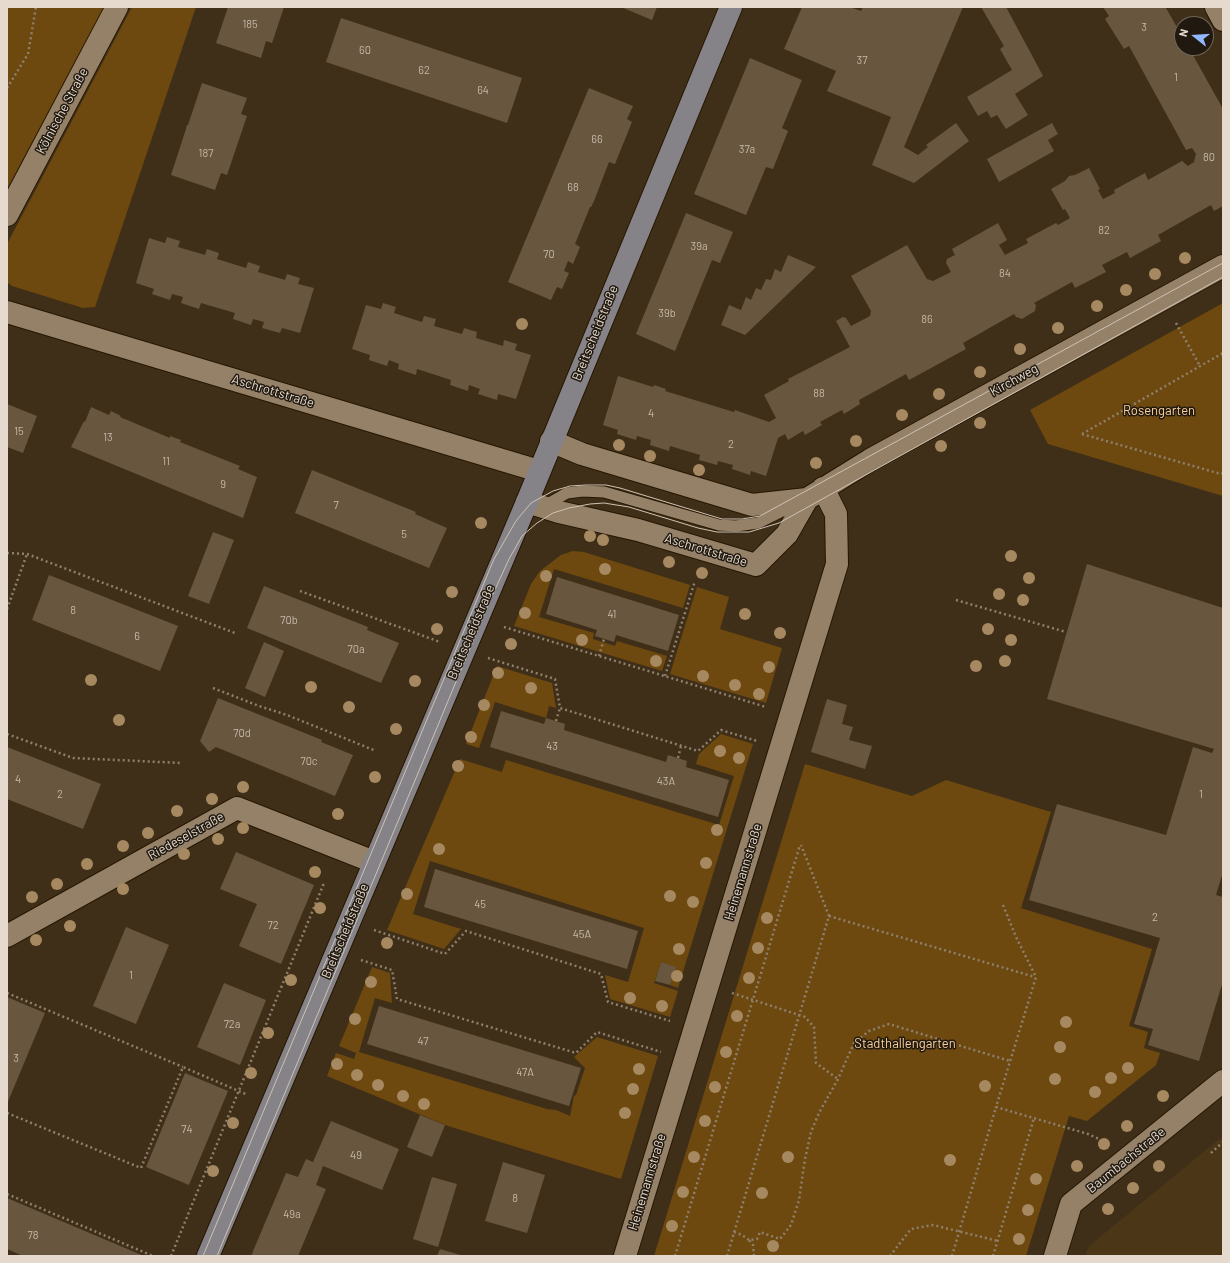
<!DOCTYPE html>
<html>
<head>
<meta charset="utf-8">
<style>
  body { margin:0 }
  #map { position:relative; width:1230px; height:1263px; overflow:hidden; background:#402f18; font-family:Barlow,sans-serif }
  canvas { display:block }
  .frame { position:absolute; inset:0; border:8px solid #e5dacd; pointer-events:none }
  .north { position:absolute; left:1174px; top:16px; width:40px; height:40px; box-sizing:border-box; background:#21190f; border:1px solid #6f665b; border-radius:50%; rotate:287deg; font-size:11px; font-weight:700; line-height:16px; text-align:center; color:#e5dacd }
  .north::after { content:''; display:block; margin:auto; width:14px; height:18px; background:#92b7fd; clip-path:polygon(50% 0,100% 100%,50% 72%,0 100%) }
</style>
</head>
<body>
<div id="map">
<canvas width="1230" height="1263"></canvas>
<div class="frame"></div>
<div class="north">N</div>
</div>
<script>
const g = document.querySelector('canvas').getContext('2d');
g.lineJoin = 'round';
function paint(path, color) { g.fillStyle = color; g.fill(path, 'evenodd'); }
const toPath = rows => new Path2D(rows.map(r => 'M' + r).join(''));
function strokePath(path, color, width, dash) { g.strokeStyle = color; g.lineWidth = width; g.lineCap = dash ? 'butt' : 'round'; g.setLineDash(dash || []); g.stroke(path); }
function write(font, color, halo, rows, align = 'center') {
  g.font = font + ' Barlow,sans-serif'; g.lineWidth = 3; g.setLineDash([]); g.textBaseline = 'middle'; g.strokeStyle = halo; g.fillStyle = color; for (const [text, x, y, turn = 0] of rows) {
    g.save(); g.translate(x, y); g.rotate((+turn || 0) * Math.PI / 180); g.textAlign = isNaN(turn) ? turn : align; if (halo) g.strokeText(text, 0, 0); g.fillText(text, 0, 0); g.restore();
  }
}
const built = toPath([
  [1223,1136,1223,1256,1085,1256,1089,1246]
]);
const green = toPath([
  [7,7,105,7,7,191],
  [132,7,196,7,95,307,83,308,12,286,8,283,7,244],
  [1223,303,1223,496,1048,444,1030,410],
  [573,551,584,552,690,585,683,608,554,569,539,617,594,633,593,639,615,646,617,641,667,656,662,671,514,626,531,584,540,571,561,555],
  [697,587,729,597,720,629,782,648,766,703,670,674],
  [497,666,552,683,556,708,549,706,546,718,495,702,479,748,466,744],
  [721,734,753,744,678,988,670,985,675,967,661,962,654,983,678,991,670,1017,610,999,605,975,628,982,644,928,430,861,413,914,461,929,444,949,387,930,460,759,502,772,506,760,719,825,734,776,696,764,699,754],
  [805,764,912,796,946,780,1051,812,1021,908,1152,949,1129,1026,1148,1032,1144,1048,1160,1053,1156,1065,1087,1121,1069,1116,1026,1256,654,1256],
  [372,967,390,973,392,1003,375,998,359,1052,547,1109,556,1110,570,1116,574,1096,576,1095,585,1068,574,1057,597,1037,658,1056,621,1179,448,1126,327,1076,336,1053,354,1059,356,1053,339,1046]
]);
const building = toPath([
  [228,7,284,7,272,43,266,41,261,58,216,43],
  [621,7,657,7,652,20],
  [802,7,850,7,861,11,863,7,963,7,904,147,918,155,928,147,926,145,956,123,969,141,914,183,872,165,891,117,827,91,836,71,784,49],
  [981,7,1006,7,1043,76,1015,94,1028,115,1006,129,997,115,991,118,987,111,978,116,967,97,1012,70,1000,49,1004,46],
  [1103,7,1166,8,1182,36,1182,48,1189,48,1223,109,1223,206,1214,211,1211,205,1158,235,1161,241,1130,258,1127,252,1102,265,1106,272,1075,288,1072,282,1034,303,1036,305,1035,311,1022,319,1016,317,1014,314,963,343,966,349,909,380,906,374,859,400,860,404,844,414,842,410,820,422,822,425,805,435,803,431,788,440,785,434,778,438,766,476,751,471,750,475,732,469,733,465,718,461,717,465,699,460,700,455,670,446,669,451,650,445,651,440,637,436,636,440,617,434,618,430,603,425,618,376,653,387,654,385,666,389,665,391,734,412,735,410,769,422,776,418,764,395,789,381,788,379,850,347,836,321,843,317,846,318,851,326,870,316,871,311,851,276,907,245,927,279,933,281,951,272,946,263,947,259,955,255,952,249,998,223,1007,240,999,245,1005,255,1028,243,1026,239,1056,223,1058,225,1070,218,1065,209,1063,210,1051,189,1065,181,1069,176,1075,175,1089,168,1100,189,1098,190,1103,199,1115,193,1114,190,1145,173,1148,180,1182,161,1188,166,1194,162,1196,154,1192,148,1186,150,1129,46,1124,49,1105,19,1109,16],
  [341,18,522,78,507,123,326,62],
  [750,58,802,80,782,128,788,131,773,169,766,167,746,215,694,194],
  [202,83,247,98,241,114,247,116,227,175,221,173,215,190,171,175,185,132,187,125,188,125],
  [589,88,633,106,627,119,632,122,615,164,609,162,594,201,591,207,590,207,575,244,580,247,573,264,568,261,564,271,569,273,562,289,557,287,551,300,508,282],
  [1052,123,1058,134,1048,140,1054,151,999,182,987,159],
  [686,213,733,232,720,263,712,260,675,351,636,334],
  [167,237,180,241,178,247,205,255,207,249,219,253,217,259,246,268,248,262,260,266,258,272,285,280,287,274,300,278,298,284,314,288,300,333,282,328,280,333,262,328,264,322,253,319,251,325,233,319,235,313,201,303,199,309,181,303,183,297,172,294,170,300,152,294,154,289,136,283,149,238,165,243],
  [788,255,816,267,745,335,721,325,729,305,741,310,746,297,751,300,756,288,761,290,766,279,771,280,775,269,781,272],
  [383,303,396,307,394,313,422,322,424,316,436,319,434,326,462,334,464,328,477,332,476,338,503,346,504,340,517,344,515,350,531,355,516,399,498,394,497,400,478,394,480,389,469,385,468,391,450,385,451,380,417,369,416,375,398,369,399,364,389,360,387,366,369,360,370,355,352,349,366,305,381,309],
  [7,404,37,416,23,453,7,447],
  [91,407,109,415,111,411,121,416,120,417,170,438,170,436,181,440,180,442,240,466,238,469,257,477,243,518,71,447,84,421,85,422],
  [312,470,416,512,415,514,447,528,429,568,295,513],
  [213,532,234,540,209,604,188,596],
  [1087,564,1223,608,1223,872,1216,895,1223,897,1223,981,1199,1061,1148,1045,1153,1029,1134,1024,1160,938,1029,900,1057,804,1166,835,1193,747,1212,753,1214,749,1047,699],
  [49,575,178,626,160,671,32,620],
  [557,577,679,615,668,651,616,635,614,642,595,636,597,630,546,614],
  [264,586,368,627,367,630,399,643,381,683,247,628],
  [264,642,284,651,265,697,245,688],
  [218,698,322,740,321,742,353,755,335,796,216,747,209,752,200,741],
  [827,699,847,705,842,724,853,727,849,740,872,746,865,769,811,752],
  [501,711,544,724,546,718,565,724,564,730,666,762,668,755,687,761,686,767,729,780,718,817,490,747],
  [7,747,101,784,83,829,7,799],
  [236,852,314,885,281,964,239,946,257,904,220,889],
  [435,869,638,931,627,969,424,907],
  [126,927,169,945,136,1024,93,1006],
  [661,962,676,967,670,985,655,981],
  [224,983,266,1000,240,1065,197,1047],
  [7,997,45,1013,7,1104],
  [379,1006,581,1068,569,1106,367,1044],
  [185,1073,228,1091,189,1185,146,1167],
  [420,1115,445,1125,432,1157,407,1147],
  [331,1121,399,1149,382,1190,323,1166,316,1185,326,1189,298,1256,251,1256,286,1173,298,1177,306,1159,313,1162],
  [503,1162,545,1175,527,1233,485,1221],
  [432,1177,457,1184,438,1247,413,1239],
  [7,1198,144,1256,23,1256,7,1249],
  [440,1249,464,1256,437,1256]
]);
const path = toPath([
  [7,88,28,54,36,7],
  [1176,323,1200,366],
  [1082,434,1223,353],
  [1082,434,1221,474,1223,473],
  [7,553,27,554,235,633],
  [300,591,440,642],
  [956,600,1066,632],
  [7,609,27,554],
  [504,627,766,707],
  [599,656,604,639],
  [488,658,555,679,560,708,698,751,721,730,757,741],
  [665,676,695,581],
  [213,688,259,706,287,715,376,751],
  [556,721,560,708],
  [7,734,73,758,182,763],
  [678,758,681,746],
  [1003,905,1016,937,1036,977,996,1107,1088,1134,1099,1139],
  [829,916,1035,977],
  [374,930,445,954,466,931,601,974,608,1002,670,1021],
  [361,960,392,970,397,999,576,1053,597,1032,661,1052],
  [7,993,183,1067],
  [732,993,805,1017,814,1027,816,1063,838,1079],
  [7,1113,141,1168,183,1067,248,1095],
  [1211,1153,1223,1142],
  [7,1194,153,1256],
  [734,1232,742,1235,749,1240],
  [171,1256,324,883],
  [675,1256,800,845],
  [727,1256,829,916,801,845],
  [754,1256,753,1245,749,1240,757,1239,760,1232,780,1239,791,1225,799,1200,805,1159,811,1132,819,1113,838,1079,854,1043,869,1031,889,1024,1010,1061],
  [890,1256,911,1229,933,1225,998,1241],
  [952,1256,996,1107],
  [993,1256,1034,1118]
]);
const lane = toPath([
  [544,506,567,493,583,491,604,492,719,525,736,526,758,523,790,507]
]);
const street = toPath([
  [1216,7,1223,20],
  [7,215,117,7],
  [7,312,539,471],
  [551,441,582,454,752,505,807,499,870,460,1223,266],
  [527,502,559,512,638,530,756,565,787,534,807,499],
  [7,936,237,808,374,862],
  [625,1256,837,564,836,514,823,488],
  [1055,1256,1071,1204,1223,1081]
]);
const secondary = toPath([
  [208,1256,527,502,731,7]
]);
const tram = toPath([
  [203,1256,494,559,516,521,531,503,553,491,570,486,585,485,606,485,620,488,722,519,742,519,760,516,1223,263],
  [217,1256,488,605,509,559,522,536,537,523,553,513,569,508,590,504,604,503,629,507,698,528,717,532,749,532,779,523,1223,277]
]);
const trees = [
  [1185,258],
  [1155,274],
  [1126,290],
  [1097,306],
  [522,324],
  [1058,328],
  [1020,349],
  [980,372],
  [939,394],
  [902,415],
  [980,423],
  [856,441],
  [619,445],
  [941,446],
  [650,456],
  [816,463],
  [699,470],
  [481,523],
  [590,536],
  [603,540],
  [1011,556],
  [669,562],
  [605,569],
  [702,573],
  [546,576],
  [1029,578],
  [452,592],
  [999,594],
  [1023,600],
  [525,613],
  [745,614],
  [437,629],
  [988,629],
  [780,633],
  [582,640],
  [1011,640],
  [511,644],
  [656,661],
  [1005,661],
  [976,666],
  [769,667],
  [498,673],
  [703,676],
  [91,680],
  [415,681],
  [735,685],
  [311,687],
  [531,688],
  [759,694],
  [484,705],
  [349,707],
  [119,720],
  [396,729],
  [471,737],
  [720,751],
  [739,758],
  [458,766],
  [375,777],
  [243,787],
  [212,799],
  [177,811],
  [338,814],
  [243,828],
  [717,830],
  [148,833],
  [218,839],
  [123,846],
  [439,849],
  [184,854],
  [706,863],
  [87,864],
  [315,872],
  [57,884],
  [123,889],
  [407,894],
  [670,896],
  [32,897],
  [693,902],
  [320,908],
  [767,918],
  [70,926],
  [36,940],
  [387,943],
  [758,948],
  [679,949],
  [677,976],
  [749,978],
  [291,980],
  [371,982],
  [630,998],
  [662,1006],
  [737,1016],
  [355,1019],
  [1066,1022],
  [268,1033],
  [1060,1047],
  [726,1052],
  [337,1064],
  [1128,1068],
  [639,1069],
  [251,1073],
  [357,1075],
  [1111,1078],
  [1055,1079],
  [378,1085],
  [985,1086],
  [715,1087],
  [633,1089],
  [1095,1092],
  [403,1096],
  [1163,1096],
  [424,1104],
  [625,1113],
  [705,1121],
  [233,1123],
  [1127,1126],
  [1104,1144],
  [694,1157],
  [788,1157],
  [950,1160],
  [1077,1166],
  [1159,1166],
  [213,1171],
  [1036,1179],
  [1133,1188],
  [683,1192],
  [762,1193],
  [1108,1209],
  [1028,1210],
  [672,1226],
  [1019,1239],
  [773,1246]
];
const numberNames = [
  ["185",250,24],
  ["3",1144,27],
  ["60",365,50],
  ["37",862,60],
  ["62",424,70],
  ["1",1176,77],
  ["64",483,90],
  ["66",597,139],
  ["37a",747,149],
  ["187",206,153],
  ["80",1209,157],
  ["68",573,187],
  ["82",1104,230],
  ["39a",699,246],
  ["70",549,254],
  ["84",1005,273],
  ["39b",667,313],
  ["86",927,319],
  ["88",819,393],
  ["4",651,413],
  ["15",19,431],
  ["13",108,437],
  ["2",731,444],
  ["11",166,461],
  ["9",223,484],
  ["7",336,505],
  ["5",404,534],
  ["8",73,610],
  ["41",612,614],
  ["70b",289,620],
  ["6",137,636],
  ["70a",356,649],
  ["70d",242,733],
  ["43",552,746],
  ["70c",309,761],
  ["4",18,779],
  ["43A",666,781],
  ["2",60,794],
  ["1",1201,794],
  ["45",480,904],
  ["2",1155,917],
  ["72",273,925],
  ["45A",582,934],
  ["1",131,975],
  ["72a",232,1024],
  ["47",423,1041],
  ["3",16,1058],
  ["47A",525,1072],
  ["74",187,1129],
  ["49",356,1155],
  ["8",515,1198],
  ["49a",292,1214],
  ["78",33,1235]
];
const streetNames = [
  ["Kölnische Straße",62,111,-62],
  ["Breitscheidstraße",595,333,-68],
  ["Kirchweg",1014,380,-29],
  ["Aschrottstraße",273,391,17],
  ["Aschrottstraße",706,550,17],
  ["Breitscheidstraße",471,632,-67],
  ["Riedeselstraße",186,836,-29],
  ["Heinemannstraße",743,872,-73],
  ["Breitscheidstraße",345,931,-67],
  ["Baumbachstraße",1126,1160,-39],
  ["Heinemannstraße",647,1182,-73]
];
const parkNames = [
  ["Rosengarten",1159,411],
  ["Stadthallengarten",905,1044]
];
paint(built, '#4b3618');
paint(green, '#6e490f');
paint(building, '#68563e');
strokePath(lane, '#261702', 13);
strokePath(street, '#261702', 24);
strokePath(secondary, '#261702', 24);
strokePath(path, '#8e806e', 2.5, [2, 3]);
strokePath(lane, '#958168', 11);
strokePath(street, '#958168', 22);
strokePath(secondary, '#858388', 22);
strokePath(tram, '#cec2b4', 1);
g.fillStyle = '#a78961';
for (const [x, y] of trees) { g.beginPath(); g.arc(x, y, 6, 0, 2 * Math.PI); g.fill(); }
write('11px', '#c6b9a9', null, numberNames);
write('13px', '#e5dacd', '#21190f', streetNames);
write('13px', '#fbd29d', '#21190f', parkNames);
</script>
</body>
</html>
